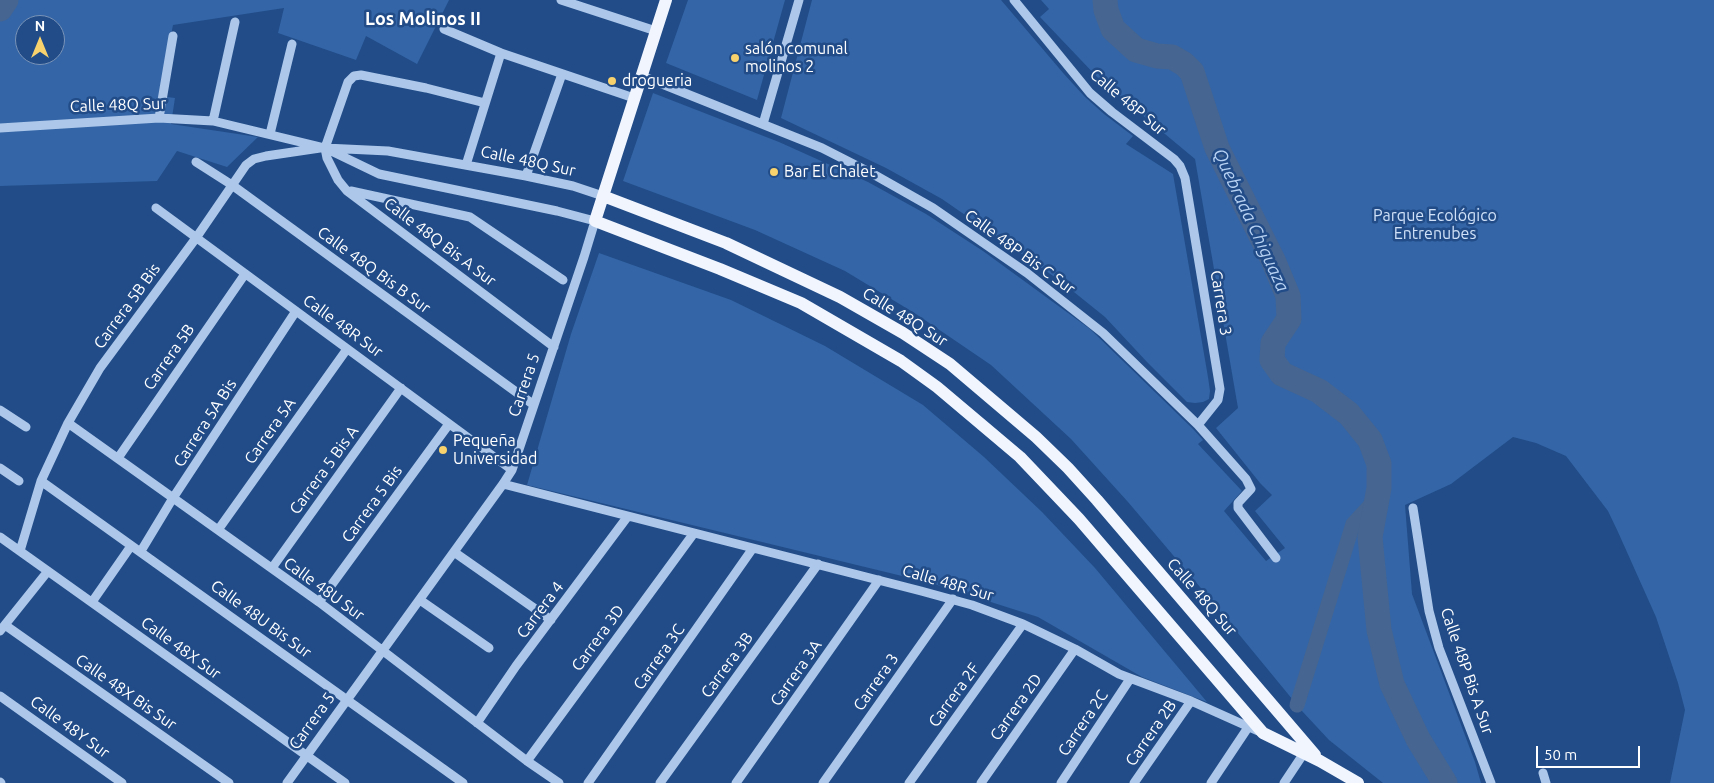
<!DOCTYPE html>
<html>
<head>
<meta charset="utf-8">
<style>
  body { margin:0 }
  #map { position:relative; width:1714px; height:783px; overflow:hidden; background:#214c88; font-family:Ubuntu,sans-serif }
  canvas { display:block }
  .north { position:absolute; left:15px; top:15px; width:50px; height:50px; box-sizing:border-box; background:#214c88; border:1px solid #7a94b8; border-radius:50%; rotate:0deg; font-size:14px; font-weight:700; line-height:20px; text-align:center; color:#fff }
  .north::after { content:''; display:block; margin:auto; width:18px; height:22px; background:#f7d26d; clip-path:polygon(50% 0,100% 100%,50% 72%,0 100%) }
  .scale { position:absolute; left:1536px; top:746px; width:104px; height:22px; box-sizing:border-box; border:2px solid #fff; border-top:0; padding-left:6px; font-size:15px; line-height:18px; white-space:nowrap; color:#fff; -webkit-text-stroke:4px #214c88; paint-order:stroke }
</style>
</head>
<body>
<div id="map">
<canvas width="1714" height="783"></canvas>
<div class="north">N</div>
<div class="scale">50 m</div>
</div>
<script>
const g = document.querySelector('canvas').getContext('2d');
g.lineJoin = 'round';
function paint(path, color) { g.fillStyle = color; g.fill(path, 'evenodd'); }
const toPath = rows => new Path2D(rows.map(r => 'M' + r).join(''));
function strokePath(path, color, width, dash) { g.strokeStyle = color; g.lineWidth = width; g.lineCap = dash ? 'butt' : 'round'; g.setLineDash(dash || []); g.stroke(path); }
function write(font, color, halo, rows, align = 'center') {
  g.font = font + ' Ubuntu,sans-serif'; g.lineWidth = 5; g.setLineDash([]); g.textBaseline = 'middle'; g.strokeStyle = halo; g.fillStyle = color; for (const [text, x, y, turn = 0] of rows) {
    g.save(); g.translate(x, y); g.rotate((+turn || 0) * Math.PI / 180); g.textAlign = isNaN(turn) ? turn : align; if (halo) g.strokeText(text, 0, 0); g.fillText(text, 0, 0); g.restore();
  }
}
const green = toPath([
  [0,0,449,0,417,64,366,36,356,60,278,33,284,8,173,25,159,96,175,98,171,124,258,137,227,167,177,151,157,181,0,186],
  [25,25,55,25,55,55,25,55],
  [688,0,785,0,757,100,666,63],
  [812,0,1001,0,1064,74,1085,97,1104,114,1133,136,1126,144,1173,174,1208,377,1210,391,1209,399,1203,402,1195,403,1187,402,1147,362,1105,317,1059,280,942,199,886,168,781,118],
  [1041,0,1714,0,1714,783,1670,783,1685,710,1678,683,1656,617,1618,532,1608,511,1566,456,1536,443,1513,437,1451,484,1405,505,1412,594,1475,762,1481,783,1383,783,1329,740,1302,711,1200,587,1128,502,1071,439,991,365,916,314,845,271,755,230,623,181,653,93,779,142,868,182,926,214,983,251,1090,329,1193,429,1203,440,1198,444,1242,491,1224,511,1266,561,1285,548,1255,511,1272,495,1260,483,1216,428,1238,408,1195,159,1099,79,1040,17,1049,9],
  [599,253,731,300,825,346,923,405,984,457,1042,512,1095,568,1207,702,1142,677,1038,617,931,583,527,485,571,334]
]);
const canal = toPath([
  [1297,705,1353,524,1376,499]
]);
const river = toPath([
  [1105,0,1106,10,1113,29,1136,50,1157,56,1172,57,1184,64,1192,72,1217,148,1273,260,1288,296,1289,319,1273,343,1272,360,1282,374,1319,391,1349,414,1370,440,1379,464,1379,488,1370,537,1379,630,1392,684,1418,739,1445,783],
  [0,9,6,0]
]);
const minor = toPath([
  [561,0,656,31],
  [1014,0,1090,93,1112,112,1174,159,1180,166,1185,178,1220,389,1218,400,1198,425],
  [444,29,501,53,634,98],
  [642,76,822,148,873,174,933,208,1027,273,1103,333,1198,425,1246,479,1251,489,1238,503,1238,508,1276,558],
  [485,103,426,88,361,75,354,76,348,82,325,148,327,158,338,180,347,191,554,347],
  [159,118,173,36],
  [213,121,235,22],
  [763,124,799,0],
  [0,128,159,118,213,121,325,148,388,151,526,176,573,186,603,196],
  [270,134,292,44],
  [196,162,232,185,534,405],
  [466,165,501,53],
  [526,176,562,74],
  [351,191,470,217,563,280],
  [156,208,512,470],
  [0,410,26,427],
  [68,423,319,602,527,761,559,783],
  [118,458,245,274],
  [0,468,19,481],
  [41,481,463,783],
  [503,484,921,591,972,605,1023,624,1075,649,1119,674,1191,701,1258,731],
  [1413,508,1429,611,1439,648,1491,783],
  [218,530,347,349],
  [0,537,345,783],
  [20,551,41,481,68,423,100,368,196,238,246,165,254,159,266,156,320,148],
  [141,551,173,498,296,311],
  [454,552,551,620],
  [272,568,401,388],
  [420,600,489,648],
  [92,602,131,546],
  [319,602,449,424],
  [5,625,229,783],
  [0,631,48,571],
  [0,696,122,783],
  [477,723,516,666,628,516],
  [527,761,694,533],
  [1543,773,1546,783],
  [0,782,1,783],
  [287,783,503,484,512,470,584,257,595,221,557,211,379,174,325,148],
  [588,783,753,548],
  [660,783,818,564],
  [736,783,879,580],
  [823,783,953,599],
  [909,783,1023,624],
  [981,783,1075,649],
  [1061,783,1130,679],
  [1134,783,1191,701],
  [1211,783,1249,726],
  [1284,783,1304,753]
]);
const major = toPath([
  [666,0,595,221,720,269,801,303,901,361,937,387,1020,457,1079,519,1263,733,1320,761,1358,783],
  [603,196,726,243,840,297,903,333,950,364,1036,437,1068,468,1097,500,1315,755]
]);
const markers = [
  [735,58,5,"#f7d26d"],
  [612,81,5,"#f7d26d"],
  [774,172,5,"#f7d26d"],
  [443,450,5,"#f7d26d"]
];
const poiNames = [
  ["salón comunal",745,49],
  ["molinos 2",745,67],
  ["drogueria",622,81],
  ["Bar El Chalet",784,172],
  ["Pequeña",453,441],
  ["Universidad",453,459]
];
const streetNames = [
  ["Calle 48P Sur",1128,102,40],
  ["Calle 48Q Sur",118,105,-2],
  ["Calle 48Q Sur",528,161,12],
  ["Calle 48Q Bis A Sur",440,242,37],
  ["Calle 48P Bis C Sur",1020,252,36],
  ["Calle 48Q Bis B Sur",374,270,36],
  ["Carrera 3",1221,303,81],
  ["Carrera 5B Bis",127,306,-54],
  ["Calle 48Q Sur",905,317,32],
  ["Calle 48R Sur",343,326,36],
  ["Carrera 5B",169,357,-55],
  ["Carrera 5",524,385,-71],
  ["Carrera 5A Bis",205,423,-57],
  ["Carrera 5A",270,431,-55],
  ["Carrera 5 Bis A",324,470,-54],
  ["Carrera 5 Bis",372,504,-54],
  ["Calle 48R Sur",948,583,16],
  ["Calle 48U Sur",324,589,36],
  ["Calle 48Q Sur",1202,597,49],
  ["Carrera 4",540,610,-53],
  ["Calle 48U Bis Sur",261,619,36],
  ["Carrera 3D",598,638,-54],
  ["Calle 48X Sur",181,648,36],
  ["Carrera 3C",659,657,-55],
  ["Carrera 3B",727,665,-54],
  ["Calle 48P Bis A Sur",1467,671,71],
  ["Carrera 3A",796,673,-55],
  ["Carrera 3",876,682,-55],
  ["Calle 48X Bis Sur",126,692,35],
  ["Carrera 2F",954,695,-54],
  ["Carrera 2D",1016,707,-55],
  ["Carrera 5",312,721,-54],
  ["Carrera 2C",1083,723,-56],
  ["Calle 48Y Sur",70,727,36],
  ["Carrera 2B",1151,733,-55]
];
const parkNames = [
  ["Parque Ecológico",1435,216],
  ["Entrenubes",1435,234]
];
const neighbourhoodNames = [
  ["Los Molinos II",423,19]
];
const waterNames = [
  ["Quebrada Chiguaza",1251,220,65]
];
paint(green, '#3465a6');
strokePath(canal, '#466591', 15);
strokePath(river, '#466591', 25);
strokePath(minor, '#acc7ea', 9);
strokePath(major, '#f0f5fe', 12);
for (const [x, y, r, color] of markers) { const dot = new Path2D(); dot.arc(x, y, r, 0, 2 * Math.PI); g.fillStyle = color; g.fill(dot); strokePath(dot, '#214c88', 2); }
write('16px', '#fff', '#214c88', poiNames, 'left');
write('16px', '#fff', '#214c88', streetNames);
write('16px', '#d0e1f8', '#214c88', parkNames);
write('bold 18px', '#fff', '#214c88', neighbourhoodNames);
write('italic 18px', '#b7d1f2', '#214c88', waterNames);
</script>
</body>
</html>
